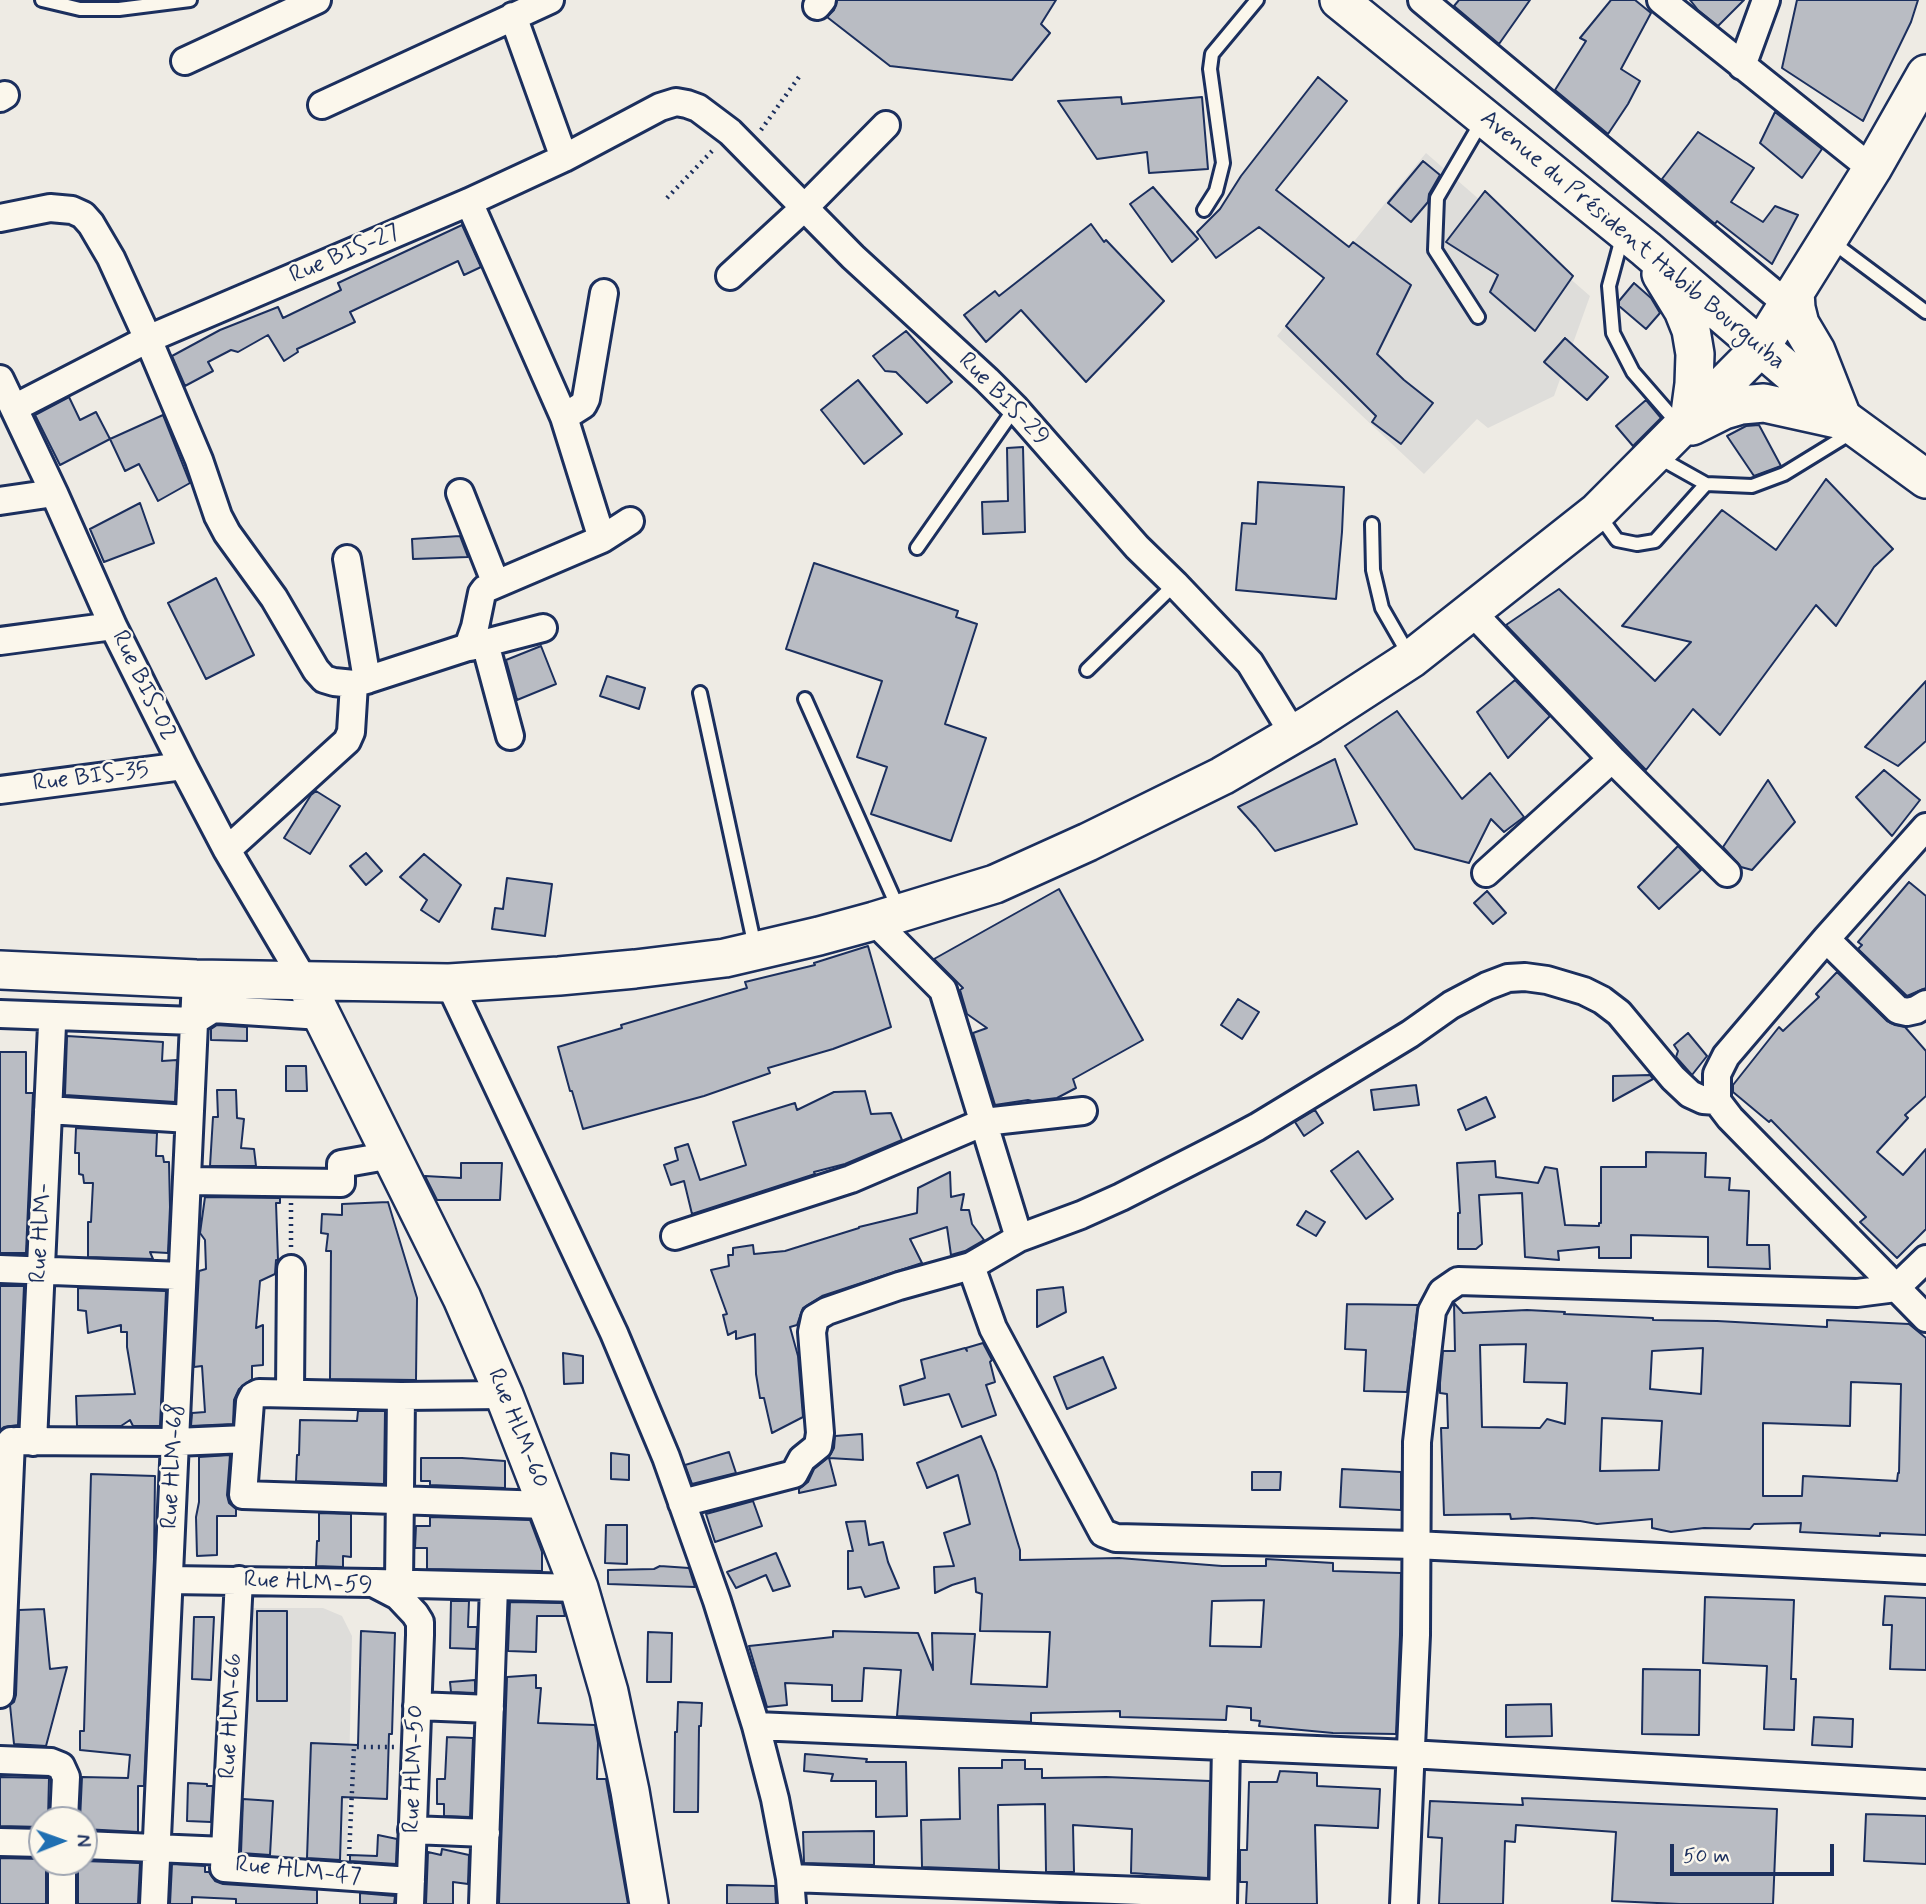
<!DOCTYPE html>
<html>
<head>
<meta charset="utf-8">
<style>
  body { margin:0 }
  #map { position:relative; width:1926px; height:1904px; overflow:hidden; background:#eeebe4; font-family:Mynerve,sans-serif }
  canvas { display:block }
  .north { position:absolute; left:28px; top:1806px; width:70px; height:70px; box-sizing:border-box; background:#fbf7ec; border:2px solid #a1a7b3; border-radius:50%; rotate:89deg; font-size:19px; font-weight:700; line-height:28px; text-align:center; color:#1b2f5e }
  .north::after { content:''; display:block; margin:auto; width:24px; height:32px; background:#1f6fb2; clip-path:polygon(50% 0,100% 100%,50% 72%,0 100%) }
  .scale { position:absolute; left:1670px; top:1844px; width:164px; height:32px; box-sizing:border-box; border:4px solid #1b2f5e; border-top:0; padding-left:9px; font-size:21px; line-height:24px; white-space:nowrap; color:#1b2f5e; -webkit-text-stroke:5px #fbf7ec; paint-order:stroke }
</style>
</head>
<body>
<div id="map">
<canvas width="1926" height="1904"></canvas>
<div class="north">N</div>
<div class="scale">50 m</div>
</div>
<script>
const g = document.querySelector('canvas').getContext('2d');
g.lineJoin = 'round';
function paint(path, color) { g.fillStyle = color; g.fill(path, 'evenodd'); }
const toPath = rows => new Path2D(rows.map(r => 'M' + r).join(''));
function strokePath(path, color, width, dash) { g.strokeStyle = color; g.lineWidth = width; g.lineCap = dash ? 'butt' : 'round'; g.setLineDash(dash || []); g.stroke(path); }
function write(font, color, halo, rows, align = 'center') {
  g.font = font + ' Mynerve,sans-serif'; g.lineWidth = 5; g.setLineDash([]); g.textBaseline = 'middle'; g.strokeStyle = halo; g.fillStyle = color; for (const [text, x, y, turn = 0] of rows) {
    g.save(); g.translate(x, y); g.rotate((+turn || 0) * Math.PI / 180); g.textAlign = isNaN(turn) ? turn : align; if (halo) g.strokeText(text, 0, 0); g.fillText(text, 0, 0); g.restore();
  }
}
const built = toPath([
  [1426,153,1590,296,1554,396,1488,428,1477,419,1424,474,1277,336],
  [246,1608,323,1608,342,1616,352,1636,347,1867,234,1861]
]);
const building = toPath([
  [837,0,1056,0,1041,24,1050,33,1012,80,890,66,827,17,834,10,837,0],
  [1459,0,1530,0,1499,44,1454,6,1459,0],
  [1611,0,1635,0,1651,13,1621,69,1640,81,1628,104,1608,134,1555,90,1586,41,1580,38,1611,0],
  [1690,0,1744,0,1718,26,1698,10,1690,0],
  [1797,0,1918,0,1911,22,1863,121,1782,68,1797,0],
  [1318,77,1347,101,1276,190,1349,247,1353,242,1411,285,1377,354,1404,380,1433,403,1401,444,1372,422,1376,416,1286,326,1324,278,1259,227,1216,258,1197,232,1220,209,1241,176,1318,77],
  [1121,97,1122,104,1202,97,1208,169,1149,173,1147,152,1097,159,1058,101,1121,97],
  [1775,112,1822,149,1802,178,1760,143,1775,112],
  [1698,132,1754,168,1731,202,1763,222,1775,206,1798,215,1772,264,1717,221,1715,224,1662,179,1698,132],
  [1423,161,1440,175,1429,194,1428,202,1411,222,1388,203,1423,161],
  [1153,187,1198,239,1172,262,1130,204,1153,187],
  [1485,191,1573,276,1535,331,1490,292,1498,275,1446,242,1485,191],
  [1091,224,1104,242,1106,240,1164,301,1086,382,1021,310,986,342,964,315,995,291,999,296,1091,224],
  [462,225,481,267,464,275,458,261,350,312,355,322,297,349,298,352,284,361,268,335,238,352,231,350,208,362,213,371,185,386,172,356,220,330,278,307,283,318,341,290,338,283,462,225],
  [1634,283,1651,298,1660,313,1646,329,1619,306,1619,301,1634,283],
  [906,331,952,382,927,403,896,372,885,371,873,356,906,331],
  [1565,338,1608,377,1587,400,1544,362,1565,338],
  [858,380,902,434,864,464,821,410,858,380],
  [69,397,80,420,96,412,110,439,60,465,35,415,69,397],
  [1646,400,1661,418,1633,446,1616,426,1646,400],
  [163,415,190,483,158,501,139,464,125,471,110,439,163,415],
  [1759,425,1781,466,1754,476,1727,436,1746,426,1759,425],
  [1023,447,1025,532,983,534,982,502,1008,501,1007,448,1023,447],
  [1826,479,1893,549,1874,567,1836,626,1816,605,1720,735,1693,709,1646,770,1506,625,1559,589,1655,681,1691,642,1622,626,1722,510,1776,550,1826,479],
  [1258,482,1344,487,1342,532,1336,599,1236,590,1242,523,1256,524,1258,482],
  [140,503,154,543,104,562,90,529,140,503],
  [460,536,468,557,413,559,412,539,460,536],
  [814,563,958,611,956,617,977,624,945,724,986,738,951,841,871,814,887,767,857,757,882,681,786,649,814,563],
  [216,578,254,655,206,679,168,603,216,578],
  [541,646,556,684,517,700,506,660,541,646],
  [607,676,645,688,639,709,600,696,607,676],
  [1515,680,1550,716,1508,758,1477,712,1515,680],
  [1926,681,1926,741,1898,766,1865,747,1926,681],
  [1397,711,1462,799,1490,773,1524,817,1504,832,1491,819,1469,863,1415,849,1345,746,1397,711],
  [1335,759,1357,824,1275,851,1256,827,1238,807,1335,759],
  [1884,770,1920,800,1892,836,1856,797,1884,770],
  [1768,780,1795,822,1752,870,1741,867,1723,847,1768,780],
  [316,791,340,806,310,854,284,838,311,795,316,791],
  [1678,846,1701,870,1659,909,1638,887,1678,846],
  [366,853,382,871,366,885,350,866,366,853],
  [424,854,461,885,439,922,421,910,427,900,400,877,424,854],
  [507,878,552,884,545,936,492,929,495,908,503,909,507,878],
  [1909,882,1926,896,1926,988,1907,996,1858,949,1862,945,1858,942,1909,882],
  [1059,889,1143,1040,1073,1079,1076,1088,1057,1098,1032,1101,1028,1100,995,1105,973,1033,987,1028,967,1014,960,990,963,988,934,959,1059,889],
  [1487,891,1506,913,1493,924,1474,903,1487,891],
  [868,946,891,1027,833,1049,768,1068,770,1073,704,1096,583,1129,572,1091,570,1091,558,1047,622,1028,621,1025,747,988,745,982,815,965,814,963,868,946],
  [1837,972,1887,1021,1895,1025,1905,1027,1926,1051,1926,1096,1905,1115,1908,1118,1877,1152,1903,1175,1926,1149,1926,1229,1897,1258,1860,1222,1866,1217,1771,1120,1769,1122,1733,1092,1733,1085,1779,1027,1783,1031,1819,997,1816,994,1837,972],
  [1238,999,1259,1012,1242,1039,1221,1025,1238,999],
  [217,1025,247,1027,247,1041,211,1040,211,1029,217,1025],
  [1688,1033,1707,1056,1692,1075,1676,1057,1678,1051,1674,1045,1688,1033],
  [67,1036,163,1042,162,1061,177,1060,175,1102,65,1095,67,1036],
  [0,1052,26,1052,26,1093,33,1093,26,1253,0,1253,0,1052],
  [286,1066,306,1066,307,1091,286,1091,286,1066],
  [1650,1075,1653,1079,1613,1101,1613,1076,1650,1075],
  [1416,1085,1419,1105,1374,1110,1371,1090,1416,1085],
  [217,1090,236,1090,237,1118,244,1119,241,1148,254,1149,256,1166,210,1166,213,1117,218,1117,217,1090],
  [865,1091,871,1114,891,1113,902,1140,845,1164,814,1172,815,1174,692,1214,684,1181,671,1185,664,1165,678,1160,675,1148,688,1144,700,1180,746,1165,733,1122,795,1103,797,1110,834,1092,865,1091],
  [1486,1097,1495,1117,1466,1130,1458,1110,1486,1097],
  [1315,1110,1323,1123,1304,1136,1295,1122,1315,1110],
  [76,1128,157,1133,156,1156,163,1156,164,1162,169,1162,170,1207,168,1253,150,1252,153,1259,88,1257,88,1222,91,1222,93,1183,84,1183,83,1175,79,1174,79,1153,75,1153,76,1128],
  [1358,1151,1393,1199,1366,1219,1331,1171,1358,1151],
  [1646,1152,1706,1153,1705,1177,1730,1178,1729,1190,1749,1191,1747,1245,1769,1245,1770,1269,1708,1267,1708,1237,1631,1235,1631,1258,1599,1258,1599,1247,1558,1251,1559,1260,1525,1257,1522,1193,1479,1195,1482,1244,1476,1249,1458,1249,1458,1213,1460,1213,1457,1163,1495,1161,1496,1177,1538,1183,1545,1167,1557,1169,1565,1225,1599,1226,1599,1223,1601,1223,1601,1167,1646,1167,1646,1152],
  [461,1163,502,1163,500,1200,437,1200,425,1176,461,1178,461,1163],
  [950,1172,951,1197,964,1194,961,1210,969,1210,972,1224,984,1240,965,1251,951,1255,947,1227,910,1239,922,1263,822,1296,803,1308,797,1325,790,1327,798,1356,803,1417,772,1433,764,1398,760,1398,756,1374,755,1334,736,1339,736,1331,728,1335,723,1315,727,1314,711,1270,729,1266,728,1255,733,1255,733,1248,753,1245,754,1254,785,1251,859,1228,859,1227,917,1213,918,1188,950,1172],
  [205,1197,280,1198,280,1203,276,1203,278,1260,276,1260,275,1274,260,1281,256,1328,263,1325,263,1365,252,1366,252,1379,239,1389,234,1400,233,1424,191,1426,192,1413,205,1412,202,1366,194,1367,199,1271,206,1269,205,1240,200,1233,205,1197],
  [388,1202,417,1298,416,1380,330,1379,331,1251,326,1251,328,1234,321,1233,322,1214,342,1215,342,1204,388,1202],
  [1306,1211,1325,1222,1316,1236,1297,1225,1306,1211],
  [0,1286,24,1286,18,1425,4,1427,0,1430,0,1286],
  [1063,1287,1066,1312,1037,1327,1037,1290,1063,1287],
  [78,1288,166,1291,160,1426,133,1426,130,1420,121,1426,77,1426,76,1396,135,1394,127,1347,127,1332,121,1332,121,1325,88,1333,86,1311,78,1310,78,1288],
  [1454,1303,1463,1313,1527,1310,1565,1312,1564,1314,1653,1318,1653,1320,1717,1321,1827,1327,1827,1320,1909,1324,1926,1338,1926,1535,1880,1533,1880,1536,1800,1532,1801,1523,1754,1524,1750,1529,1704,1528,1671,1532,1652,1528,1652,1519,1597,1524,1580,1521,1532,1518,1511,1519,1510,1514,1444,1515,1441,1428,1448,1428,1447,1394,1440,1393,1440,1383,1443,1351,1455,1351,1454,1303],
  [1526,1344,1524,1382,1567,1383,1565,1424,1547,1419,1540,1428,1482,1427,1480,1345,1526,1344],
  [1703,1348,1701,1394,1650,1389,1652,1351,1703,1348],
  [1851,1382,1901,1384,1899,1473,1898,1473,1897,1481,1803,1476,1802,1496,1763,1496,1763,1423,1850,1426,1851,1382],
  [1602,1418,1662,1421,1659,1470,1600,1471,1602,1418],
  [1347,1304,1418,1305,1407,1392,1364,1391,1366,1350,1345,1349,1347,1304],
  [983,1343,992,1360,990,1362,995,1382,986,1385,996,1415,962,1427,949,1394,904,1405,900,1386,925,1378,921,1360,965,1348,967,1351,966,1348,983,1343],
  [563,1353,583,1356,583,1383,564,1384,563,1353],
  [1103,1357,1116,1388,1067,1409,1054,1377,1103,1357],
  [358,1411,385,1411,384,1484,296,1481,297,1455,299,1455,300,1420,357,1421,358,1411],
  [862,1434,863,1460,829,1458,836,1485,799,1493,799,1489,808,1482,814,1469,829,1457,834,1448,835,1436,862,1434],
  [981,1436,996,1472,1020,1550,1020,1560,1119,1558,1222,1566,1266,1566,1266,1559,1333,1563,1333,1571,1401,1573,1400,1635,1396,1734,1333,1733,1259,1726,1260,1721,1251,1720,1251,1708,1227,1706,1226,1720,1120,1717,1120,1711,1031,1713,1031,1722,897,1716,901,1670,864,1668,862,1701,832,1701,832,1685,785,1683,787,1705,767,1707,749,1646,833,1637,833,1631,918,1633,933,1670,932,1633,975,1634,971,1684,1047,1687,1050,1632,980,1631,982,1594,976,1592,975,1578,952,1585,935,1593,934,1567,954,1566,944,1533,970,1524,958,1475,927,1488,917,1463,981,1436],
  [1264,1600,1261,1647,1210,1646,1212,1601,1264,1600],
  [729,1452,736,1473,692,1484,685,1465,729,1452],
  [611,1453,629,1455,629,1480,611,1479,611,1453],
  [230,1455,227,1495,229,1503,236,1509,236,1516,217,1516,217,1555,197,1556,196,1517,199,1502,199,1457,230,1455],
  [421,1458,462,1458,505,1461,505,1488,430,1485,430,1481,421,1481,421,1458],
  [1342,1469,1401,1472,1401,1510,1340,1507,1342,1469],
  [1252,1472,1281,1472,1280,1490,1252,1490,1252,1472],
  [91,1474,155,1476,154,1559,144,1786,138,1786,138,1832,84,1829,84,1820,80,1820,82,1777,128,1778,130,1755,80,1750,80,1731,84,1731,91,1474],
  [753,1501,762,1526,715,1542,706,1514,753,1501],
  [319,1513,351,1514,351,1557,343,1556,343,1567,316,1566,317,1541,319,1541,319,1513],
  [430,1517,530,1520,542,1552,542,1571,427,1569,427,1548,415,1548,416,1526,430,1526,430,1517],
  [865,1521,869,1545,883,1542,888,1562,899,1588,865,1597,861,1587,848,1589,848,1551,853,1551,846,1522,865,1521],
  [606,1525,627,1525,627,1564,605,1563,606,1525],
  [776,1553,790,1586,773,1591,766,1575,736,1588,727,1572,776,1553],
  [660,1566,689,1568,695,1587,608,1584,608,1570,654,1569,660,1566],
  [1885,1596,1926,1598,1926,1670,1890,1669,1892,1625,1883,1625,1885,1596],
  [1705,1597,1794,1600,1791,1679,1796,1679,1794,1730,1764,1729,1767,1666,1703,1663,1705,1597],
  [451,1601,469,1601,468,1627,477,1627,476,1649,450,1648,451,1601],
  [510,1602,562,1603,565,1616,537,1616,536,1652,508,1651,510,1602],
  [44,1609,50,1669,67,1667,46,1746,14,1744,10,1705,14,1702,16,1695,19,1610,44,1609],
  [257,1611,287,1611,287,1701,257,1701,257,1611],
  [194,1617,214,1617,211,1680,192,1679,194,1617],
  [361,1631,395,1633,392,1734,389,1734,387,1799,342,1797,340,1860,307,1858,311,1743,358,1745,361,1631],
  [648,1632,672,1633,671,1682,647,1682,648,1632],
  [1643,1669,1700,1670,1699,1735,1642,1734,1643,1669],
  [536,1675,536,1688,541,1688,538,1723,595,1725,598,1743,597,1779,606,1779,628,1904,499,1904,507,1677,536,1675],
  [475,1680,475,1693,451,1692,450,1682,475,1680],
  [678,1702,702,1703,701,1726,699,1726,698,1812,674,1812,675,1732,677,1732,678,1702],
  [1551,1704,1552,1736,1506,1737,1506,1705,1551,1704],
  [1814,1717,1853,1719,1852,1747,1812,1745,1814,1717],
  [447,1737,473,1738,470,1817,444,1816,444,1804,437,1804,437,1779,445,1779,447,1737],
  [805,1754,867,1759,866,1762,906,1762,907,1816,876,1817,876,1781,831,1781,833,1774,804,1771,805,1754],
  [1002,1760,1025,1760,1025,1769,1042,1769,1042,1778,1106,1777,1210,1781,1208,1878,1131,1873,1132,1829,1073,1825,1074,1872,1046,1872,1045,1804,998,1805,999,1870,922,1867,921,1820,960,1819,959,1768,1002,1768,1002,1760],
  [1280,1771,1317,1773,1317,1786,1380,1789,1378,1828,1315,1825,1317,1904,1246,1904,1247,1882,1240,1882,1240,1850,1247,1850,1249,1782,1277,1782,1280,1771],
  [0,1777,49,1778,48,1820,42,1820,42,1827,0,1826,0,1777],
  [188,1783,207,1784,207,1786,213,1786,211,1822,187,1821,188,1783],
  [1522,1798,1777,1809,1773,1904,1680,1904,1612,1901,1616,1832,1516,1825,1515,1842,1505,1841,1503,1904,1439,1904,1442,1838,1428,1837,1430,1801,1523,1805,1522,1798],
  [243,1799,273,1801,270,1855,241,1853,243,1799],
  [1866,1814,1926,1816,1926,1864,1864,1861,1866,1814],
  [874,1831,874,1865,804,1863,803,1832,874,1831],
  [378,1835,397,1839,396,1864,350,1861,350,1855,377,1856,378,1835],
  [442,1849,469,1855,468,1884,453,1882,453,1904,426,1904,428,1852,441,1855,442,1849],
  [0,1858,42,1859,42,1862,46,1862,46,1904,0,1904,0,1858],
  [84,1861,140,1863,138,1904,78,1904,78,1862,84,1861],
  [172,1864,205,1866,205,1872,209,1872,215,1881,223,1884,317,1890,317,1904,236,1904,236,1899,192,1897,192,1904,170,1904,172,1864],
  [727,1885,775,1886,776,1904,727,1904,727,1885],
  [360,1893,395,1896,394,1904,360,1904,360,1893]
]);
const path = toPath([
  [761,130,799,77],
  [667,198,715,148],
  [291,1247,291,1203],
  [349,1856,354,1747,394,1747]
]);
const lane = toPath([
  [42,0,80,9,119,9,190,0],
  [1204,210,1216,191,1223,163,1210,69,1212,54,1257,0],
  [1623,234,1609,286,1613,333,1633,372,1680,426],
  [1831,241,1926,312],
  [1478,317,1435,250,1437,198,1482,121],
  [1656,456,1706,484,1752,486,1784,474,1854,431],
  [1599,515,1617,540,1637,544,1655,541,1706,484],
  [1372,524,1373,570,1382,608,1409,655],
  [917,548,1015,408],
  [1087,670,1175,584],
  [700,693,755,947],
  [805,699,899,910]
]);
const street = toPath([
  [1422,0,1787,304],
  [1661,0,1872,169],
  [817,6,822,0],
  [513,16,564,158],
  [185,61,317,0],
  [1742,66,1766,0],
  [0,98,5,95],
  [322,105,550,0],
  [0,218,50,208,72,210,83,215,91,224,111,258,148,339,199,460,218,516,227,533,274,598,316,670,324,679,334,682,354,684],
  [730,276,805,207,886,125],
  [0,379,54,493,113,626,183,766,227,850,305,982],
  [14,408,148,339,469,202,564,158,660,107,676,102,687,104,698,108,730,132,853,257,987,380,1015,408,1137,547,1175,584,1250,663,1294,735],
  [564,417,583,405,586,399,604,293],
  [460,493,496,584],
  [0,501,54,493],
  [602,539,630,521],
  [347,559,367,680],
  [1472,612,1612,759,1727,873],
  [0,641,113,626],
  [485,643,510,736],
  [470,647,543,628],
  [0,790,183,766],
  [1926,827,1826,939,1726,1056,1717,1074,1717,1101,1730,1118,1926,1318],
  [227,850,347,741,351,732,354,684,468,647,475,627,482,593,485,589,602,539,564,417,469,202],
  [1486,873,1612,759],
  [874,921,943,990,1019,1238,971,1266,993,1328,1103,1533,1116,1538,1415,1545,1926,1570],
  [1826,939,1898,1010,1907,1012,1916,1010,1926,1004],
  [449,983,614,1333,666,1457,717,1601,756,1726,775,1799,790,1878,792,1904],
  [0,1014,194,1021,213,1009,322,1016],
  [48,1110,189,1119],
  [187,1181,341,1183,341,1164,392,1155],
  [675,1236,851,1179,984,1122,1083,1111],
  [1019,1238,1081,1215,1121,1197,1223,1145,1257,1127,1410,1034,1451,1005,1487,986,1508,978,1525,977,1547,980,1584,991,1602,1000,1619,1013,1673,1078,1690,1094,1703,1100,1717,1101],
  [0,1269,182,1276],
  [290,1393,291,1269],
  [504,1395,401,1396,259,1393,253,1396,250,1402,243,1495,547,1505],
  [16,1441,175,1442,247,1439],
  [33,1442,52,1025],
  [682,1503,794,1474,802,1459,818,1446,820,1433,812,1332,815,1318,827,1311,899,1286,971,1266],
  [169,1580,373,1583,398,1596,415,1614,420,1622,420,1635,410,1904],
  [375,1583,579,1588],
  [399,1583,401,1396],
  [0,1694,11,1441],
  [417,1706,490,1709],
  [756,1726,1410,1754,1926,1784],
  [0,1760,51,1762,61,1766,66,1777,64,1820],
  [412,1830,486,1833],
  [0,1842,42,1843],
  [84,1845,225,1851,224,1868,411,1881],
  [225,1851,239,1580],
  [790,1878,1223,1894],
  [62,1904,62,1862],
  [154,1904,196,979],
  [483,1904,494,1586],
  [1223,1904,1226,1746],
  [1404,1904,1416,1635,1417,1442,1432,1311,1442,1292,1458,1281,1857,1293,1896,1288,1926,1259]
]);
const secondary = toPath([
  [1339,0,1646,249,1848,422,1926,479],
  [1661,274,1683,310,1691,330,1695,354,1694,384,1689,421],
  [1795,292,1796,308,1800,324,1816,351,1840,412],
  [1692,426,1724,410,1741,405,1764,403,1841,420],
  [0,970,196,979,449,983,559,976,635,969,725,958,819,936,874,921,995,884,1088,842,1222,776,1311,724,1411,659,1597,512,1761,347,1872,169,1926,74],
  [305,982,462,1298,504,1395,579,1588,609,1692,630,1791,649,1904]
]);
const streetNames = [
  ["Avenue du Président Habib Bourguiba",1632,241,40],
  ["Rue BIS-27",345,255,-23],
  ["Rue BIS-29",1003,400,46],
  ["Rue BIS-02",143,686,64],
  ["Rue BIS-35",91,778,-7],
  ["Rue HLM-",42,1233,-87],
  ["Rue HLM-60",517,1429,68],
  ["Rue HLM-68",174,1466,-87],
  ["Rue HLM-59",308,1584,3],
  ["Rue HLM-66",232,1716,-87],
  ["Rue HLM-50",415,1769,-88],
  ["Rue HLM-47",298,1872,6]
];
paint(built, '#deddda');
paint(building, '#b9bcc3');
strokePath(building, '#1b2f5e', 2);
strokePath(lane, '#1b2f5e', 18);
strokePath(street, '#1b2f5e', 32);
strokePath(secondary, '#1b2f5e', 42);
strokePath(path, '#1b2f5e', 4.5, [2, 5]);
strokePath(lane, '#fbf7ec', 12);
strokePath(street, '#fbf7ec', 26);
strokePath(secondary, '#fbf7ec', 37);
write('24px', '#1b2f5e', '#fbf7ec', streetNames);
</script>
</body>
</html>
